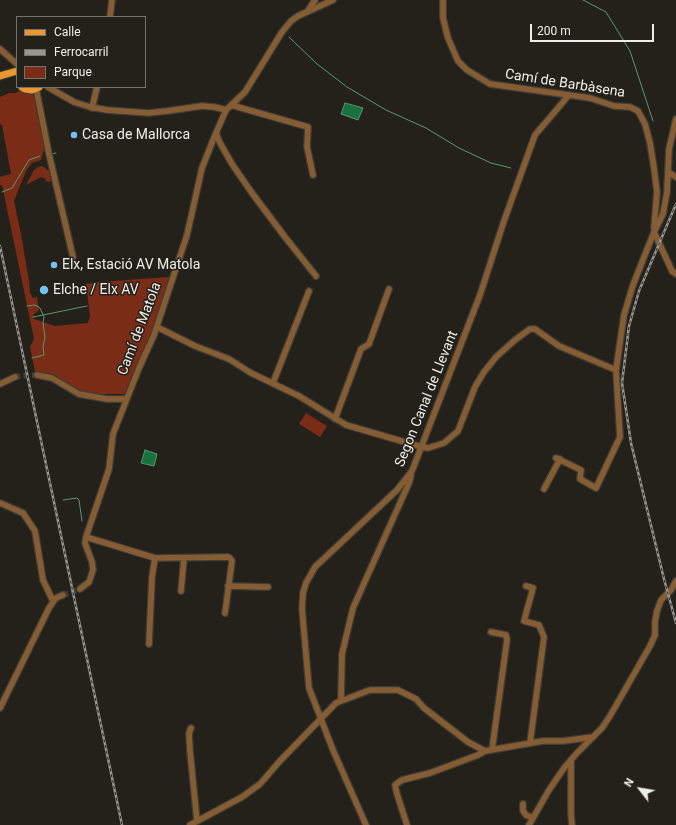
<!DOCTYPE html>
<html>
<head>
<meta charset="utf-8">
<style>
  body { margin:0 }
  #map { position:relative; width:676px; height:825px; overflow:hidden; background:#23211a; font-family:Roboto,sans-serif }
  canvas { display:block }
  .legend { position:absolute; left:16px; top:16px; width:130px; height:72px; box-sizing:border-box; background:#23211a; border:1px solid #74736c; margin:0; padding:5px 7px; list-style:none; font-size:12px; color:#eeede8 }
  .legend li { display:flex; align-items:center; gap:8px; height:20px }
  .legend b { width:20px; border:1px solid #74736c }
  .north { position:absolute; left:620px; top:769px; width:40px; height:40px; -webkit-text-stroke:3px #23211a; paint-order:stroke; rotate:301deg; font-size:11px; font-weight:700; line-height:16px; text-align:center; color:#eeede8 }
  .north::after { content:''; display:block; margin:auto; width:14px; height:18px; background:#eeede8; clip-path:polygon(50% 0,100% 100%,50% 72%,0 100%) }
  .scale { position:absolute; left:530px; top:24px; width:124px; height:18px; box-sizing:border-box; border:2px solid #eeede8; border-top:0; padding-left:5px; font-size:12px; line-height:14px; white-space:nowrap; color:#eeede8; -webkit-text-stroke:3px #23211a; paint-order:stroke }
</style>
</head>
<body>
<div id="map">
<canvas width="676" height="825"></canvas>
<ul class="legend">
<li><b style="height:5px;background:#ec9630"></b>Calle</li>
<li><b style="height:5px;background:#979690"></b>Ferrocarril</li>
<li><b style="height:11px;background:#7a2c16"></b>Parque</li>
</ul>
<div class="north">N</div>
<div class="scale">200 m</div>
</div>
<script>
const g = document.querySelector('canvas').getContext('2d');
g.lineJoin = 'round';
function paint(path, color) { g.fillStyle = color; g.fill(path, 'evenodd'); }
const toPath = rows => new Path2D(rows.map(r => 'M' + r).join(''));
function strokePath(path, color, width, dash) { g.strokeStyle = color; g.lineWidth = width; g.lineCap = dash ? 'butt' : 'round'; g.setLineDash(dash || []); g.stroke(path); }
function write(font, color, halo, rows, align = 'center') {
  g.font = font + ' Roboto,sans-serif'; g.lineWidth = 3; g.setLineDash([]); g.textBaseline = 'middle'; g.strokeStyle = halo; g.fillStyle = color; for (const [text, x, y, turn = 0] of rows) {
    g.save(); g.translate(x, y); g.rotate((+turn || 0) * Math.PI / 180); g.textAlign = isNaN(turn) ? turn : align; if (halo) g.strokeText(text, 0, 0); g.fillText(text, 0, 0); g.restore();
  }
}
const green = toPath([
  [22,88,31,91,35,100,45,146,41,160,32,163,26,171,14,201,21,234,29,281,30,293,33,298,37,297,39,310,33,315,34,319,55,326,88,323,90,316,86,284,99,282,169,277,154,335,124,394,79,394,64,382,47,374,35,372,30,347,34,339,2,185,0,185,0,177,11,174,2,125,0,124,0,97,9,93,16,93],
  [40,166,44,167,49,171,51,181,47,182,44,178,41,177,26,185,34,170],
  [306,413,327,426,320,437,299,424]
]);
const water = toPath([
  [345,103,363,108,358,120,341,114,345,103],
  [145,450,157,454,154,466,141,463,145,450]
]);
const stream = toPath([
  [583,0,606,12,630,51,653,121],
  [289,37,317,64,347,87,386,110,426,128,459,148,491,163,511,168],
  [52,154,56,153],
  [2,192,12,188,29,160,40,156],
  [27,306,35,305,40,308,44,317,43,323,45,338,43,346,44,355,32,358],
  [33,317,87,306],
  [63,500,77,498,79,500,82,521]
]);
const minorTunnel = toPath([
  [15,377,29,375,37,375],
  [63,595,80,589]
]);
const minor = toPath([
  [443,0,443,18,448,38,458,61,467,70,490,84,590,98,614,106,630,107,638,111,645,124,650,143,654,168,657,192,654,228],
  [307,12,315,0],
  [110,17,112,0],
  [0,49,17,64],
  [48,87,74,102,90,107,107,110,149,113,167,111,202,106,214,107,226,110],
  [37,88,37,93,49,154,73,257,71,264,68,266],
  [231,105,308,127,307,147,313,175],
  [92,108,97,87],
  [216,133,219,141,232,164,252,193,285,237,316,276],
  [668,172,676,177],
  [654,232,672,271,676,274],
  [157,327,195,346,229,359,251,373,299,396,346,425,422,447,428,448,444,443,458,431,475,387,484,372,496,357,515,340,530,329,535,329,559,346,616,370],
  [37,375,52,378,79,394,107,399,126,399],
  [273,383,309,291],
  [0,384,15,377],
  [335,419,361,349,369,344,389,289],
  [556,458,581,470,580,479,596,488,620,437,616,370,624,315,633,285,654,232,663,214,667,192,669,149,676,119],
  [544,489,560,459],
  [0,503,23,513,35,531,43,580,53,601],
  [86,537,155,558,228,557,230,558,232,561,225,613],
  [228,586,268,587],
  [526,586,533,588,524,621,539,625,544,637,530,743],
  [80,589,89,582,93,570,92,562,85,543,86,537,109,469,113,434,139,368,154,335,187,235,202,168,213,140,226,110,245,92,282,32,291,21,298,16,333,0],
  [181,591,184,558],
  [491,632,506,635,507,640,492,750],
  [149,644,152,577,155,558],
  [341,701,342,654,353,608,409,483,411,475],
  [0,708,49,608,56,598,63,595],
  [191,728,189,733,190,751,197,821],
  [571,760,571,814,572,825],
  [523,804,523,811,526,815,533,818],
  [190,825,242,797,260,784,279,762,336,703,370,690,398,690,416,699,424,708,468,742,485,751,543,741,563,741,593,737],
  [366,825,333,750,309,688,302,609,303,593,306,583,315,567,397,490,412,471,480,295,504,221,531,146,535,135,569,95],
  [407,825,397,794,395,785,402,780,430,773,478,755,485,751],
  [529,825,549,790,564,768,577,753,602,728,610,716,650,646,655,635,655,622,657,611,661,600,671,590,676,581]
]);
const major = toPath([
  [0,76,17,71],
  [22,87,25,89,32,90,39,87]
]);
const rail = toPath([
  [676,204,639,291,629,326,622,383,631,443,664,579,676,623],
  [0,246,122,825]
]);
const markers = [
  [74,135,4,"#72c1f5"],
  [54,265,4,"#72c1f5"],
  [44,290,5,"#72c1f5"]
];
const streetNames = [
  ["Camí de Barbàsena",565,84,9],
  ["Camí de Matola",140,329,-69],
  ["Segon Canal de Llevant",427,399,-68]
];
const poiNames = [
  ["Casa de Mallorca",82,135],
  ["Elx, Estació AV Matola",62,265],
  ["Elche / Elx AV",53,290]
];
paint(green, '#7a2c16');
paint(water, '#19723e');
strokePath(water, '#599771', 1);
strokePath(stream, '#599771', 1);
strokePath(minorTunnel, '#414039', 5.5, [5.5, 3]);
strokePath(minor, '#3f3e37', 8);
strokePath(major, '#3f3e37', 9);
strokePath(minor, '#865d32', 5.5);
strokePath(major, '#ec9630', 7);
strokePath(rail, '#979690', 2.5);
strokePath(rail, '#23211a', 1, [3]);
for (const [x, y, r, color] of markers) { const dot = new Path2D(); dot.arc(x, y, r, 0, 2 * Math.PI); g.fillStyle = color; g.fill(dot); strokePath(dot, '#23211a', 1.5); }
write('14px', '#eeede8', '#23211a', streetNames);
write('14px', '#eeede8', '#23211a', poiNames, 'left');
</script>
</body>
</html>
